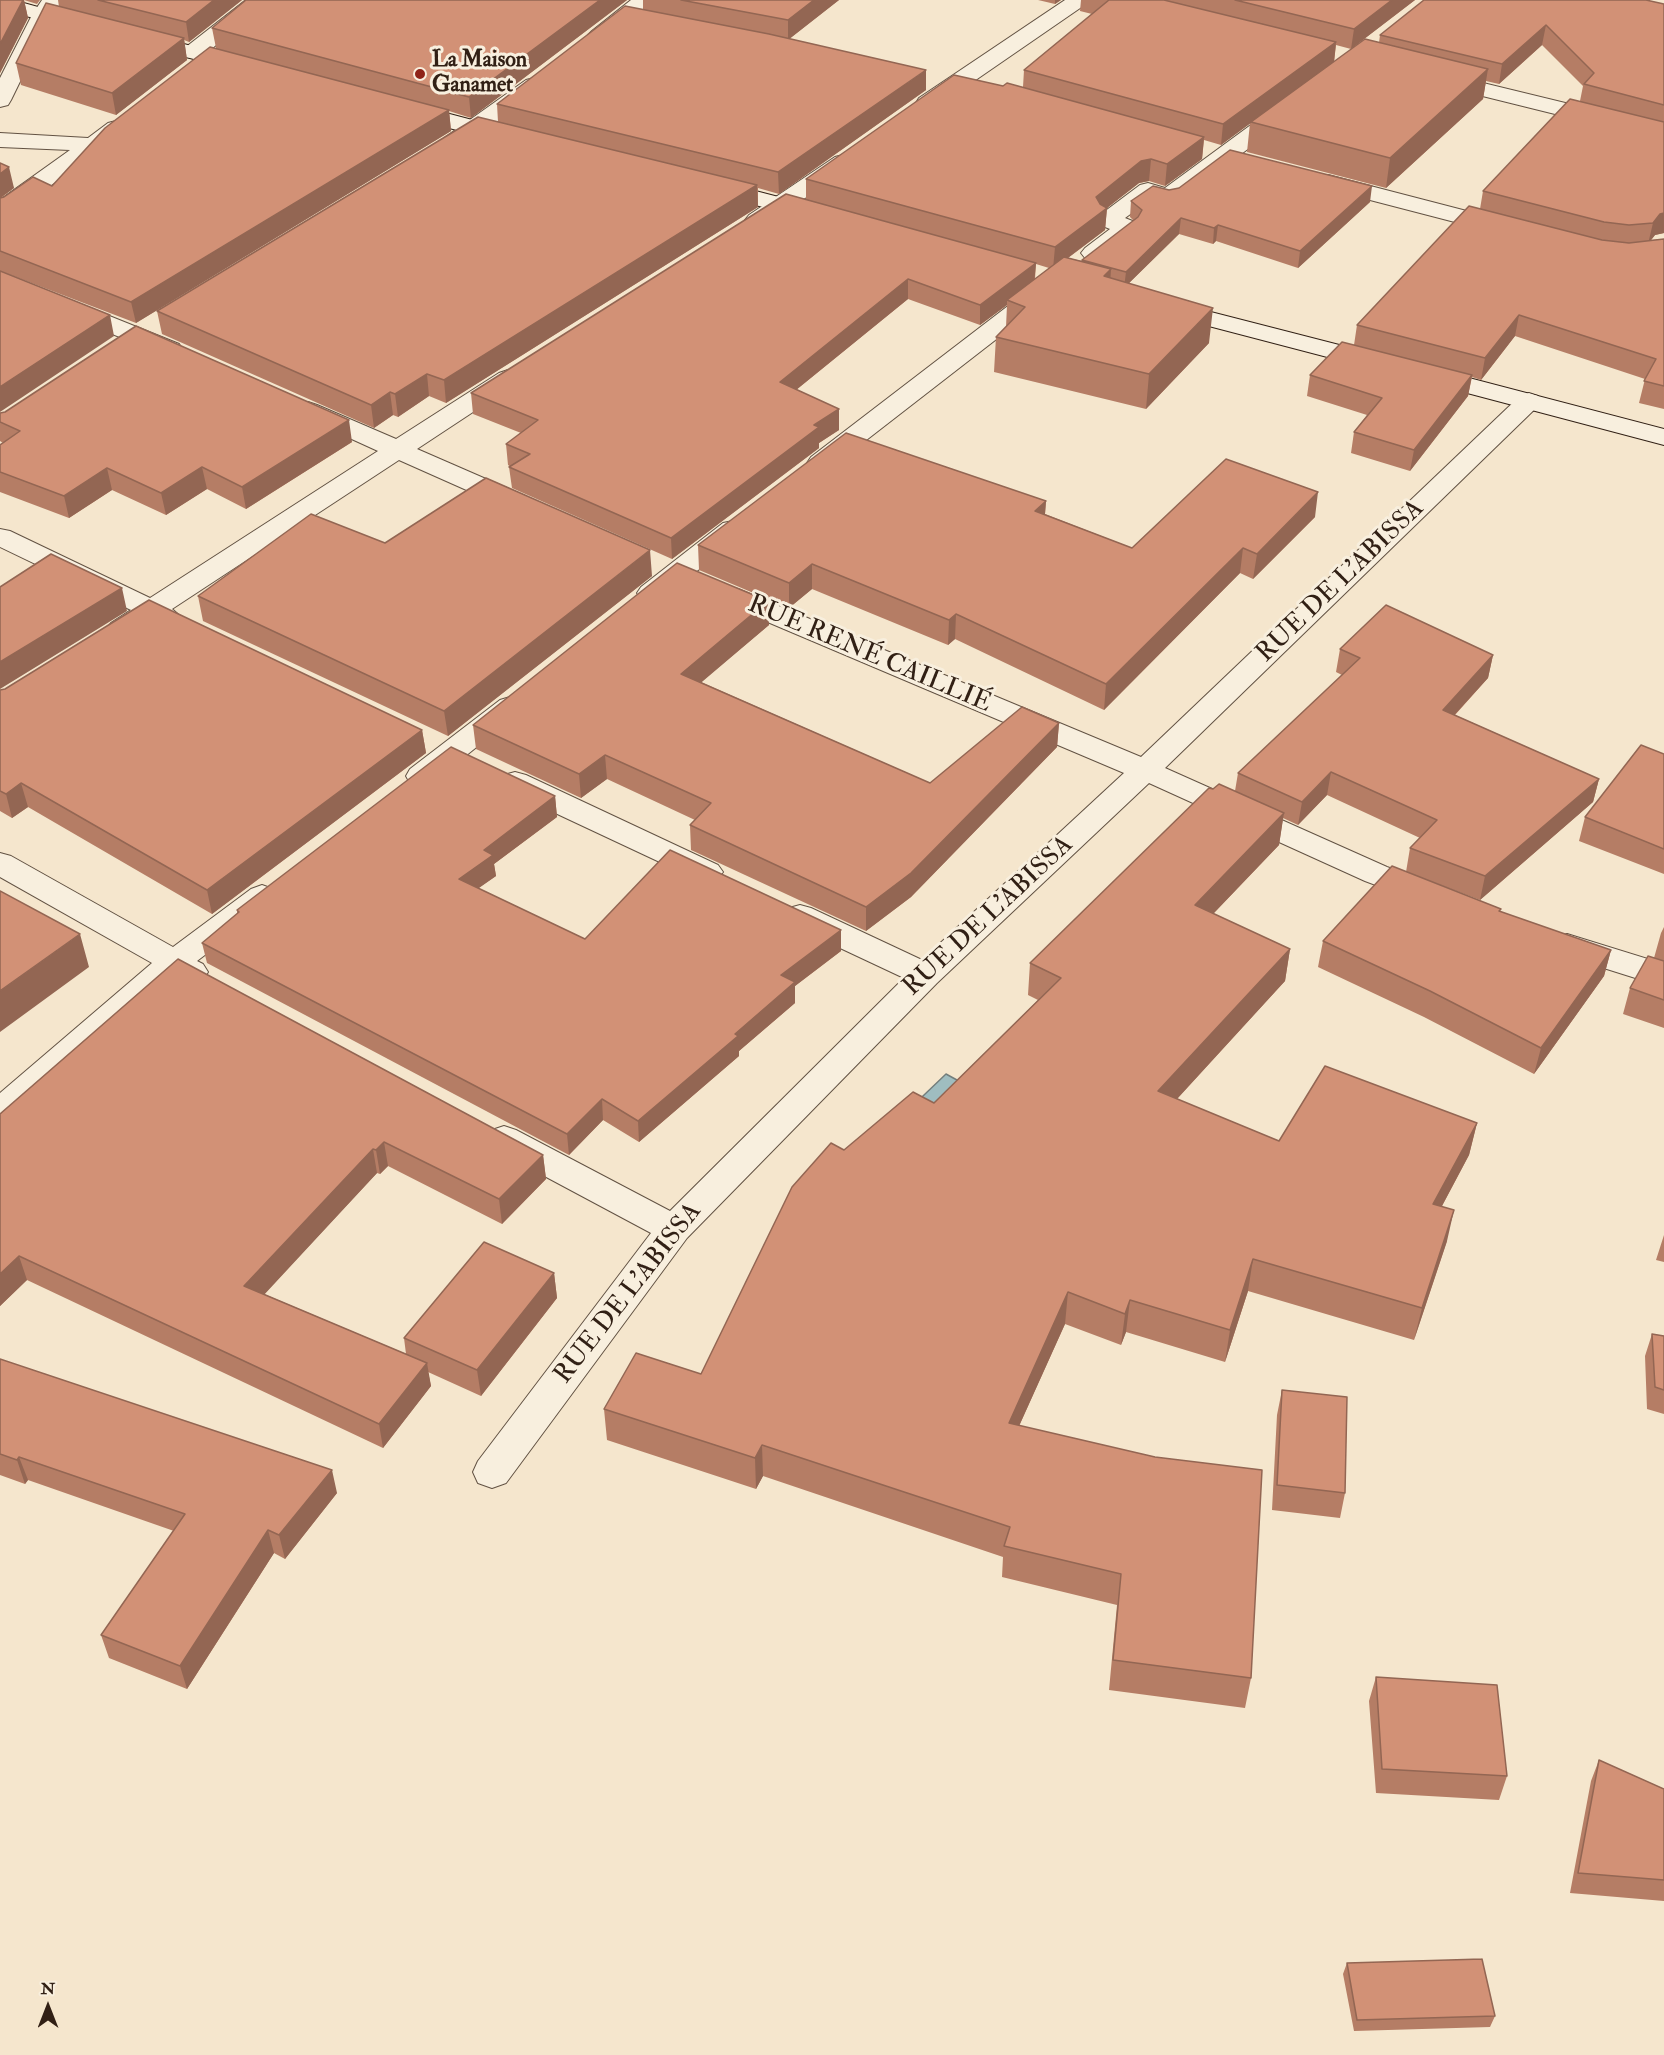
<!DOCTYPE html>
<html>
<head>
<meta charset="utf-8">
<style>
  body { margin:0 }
  #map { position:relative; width:1664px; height:2055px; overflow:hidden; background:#f5e6cd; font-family:"IM FELL Double Pica",serif }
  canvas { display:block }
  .north { position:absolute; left:18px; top:1977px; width:60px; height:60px; -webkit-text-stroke:4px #f8efde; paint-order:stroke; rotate:0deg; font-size:16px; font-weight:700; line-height:24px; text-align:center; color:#312015 }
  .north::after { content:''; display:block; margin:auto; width:21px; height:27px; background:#312015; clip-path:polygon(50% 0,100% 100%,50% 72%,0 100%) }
</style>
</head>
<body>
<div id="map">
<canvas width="1664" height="2055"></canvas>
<div class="north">N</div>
</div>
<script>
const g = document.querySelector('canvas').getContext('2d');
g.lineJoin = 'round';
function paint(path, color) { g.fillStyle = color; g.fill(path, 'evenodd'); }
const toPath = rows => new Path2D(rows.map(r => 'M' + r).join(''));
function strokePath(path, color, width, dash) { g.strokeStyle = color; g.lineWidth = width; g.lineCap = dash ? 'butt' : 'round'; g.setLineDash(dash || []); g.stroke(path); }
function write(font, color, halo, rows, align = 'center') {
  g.font = font + ' "IM FELL Double Pica",serif'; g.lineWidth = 6; g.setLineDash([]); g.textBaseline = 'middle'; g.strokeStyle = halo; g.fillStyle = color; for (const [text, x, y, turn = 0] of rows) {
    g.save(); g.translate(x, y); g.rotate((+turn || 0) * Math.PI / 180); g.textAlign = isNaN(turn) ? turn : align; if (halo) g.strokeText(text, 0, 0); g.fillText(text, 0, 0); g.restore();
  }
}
const water = toPath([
  [946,1074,977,1091,901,1117,946,1074]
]);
const street = toPath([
  [42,0,63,0,52,16,11,100,8,105,0,107,0,78,32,15,42,0],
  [246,0,269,0,202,57,194,58,186,57,183,52,186,47,246,0],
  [631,0,654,0,606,39,599,41,592,39,588,35,592,31,631,0],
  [1065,0,1089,0,1086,4,935,108,927,110,919,108,916,103,919,98,1065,0],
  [1442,73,1664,127,1664,141,1434,84,1431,79,1434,74,1442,73],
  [534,78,542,80,545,85,542,90,459,149,451,151,443,149,440,144,443,139,526,80,534,78],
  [1286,103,1294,105,1297,110,1294,115,1176,202,1168,204,1151,199,1125,218,1135,222,1139,227,1135,232,1101,258,1093,260,1085,258,1081,253,1085,248,1110,229,1100,225,1096,220,1100,215,1140,185,1148,183,1165,188,1278,105,1286,103],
  [116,121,124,123,127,128,124,133,8,216,0,218,0,200,70,150,0,147,0,133,88,138,108,123,116,121],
  [843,155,851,157,854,162,851,167,765,225,757,227,749,225,745,220,749,215,835,157,843,155],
  [1328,175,1509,222,1513,227,1509,232,1501,234,1320,187,1317,182,1320,177,1328,175],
  [0,272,179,344,182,349,179,354,170,356,161,354,0,288,0,272],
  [1043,284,1052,286,1055,291,1052,296,829,469,820,471,811,469,807,463,811,457,1034,286,1043,284],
  [508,370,517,373,521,378,517,383,417,449,525,496,529,502,525,508,516,510,507,508,399,460,172,609,181,617,177,623,167,625,153,621,131,635,121,638,111,635,107,629,111,623,131,610,0,547,0,529,10,531,150,598,378,451,299,415,295,410,299,405,308,402,317,405,396,439,499,373,508,370],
  [1529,393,1538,396,1542,401,1538,406,1165,768,1387,867,1437,886,1442,893,1437,900,1426,904,1365,881,1149,783,937,983,687,1238,506,1483,492,1488,478,1483,473,1472,478,1461,651,1233,492,1148,487,1139,492,1130,504,1126,516,1130,670,1211,904,978,789,924,784,916,789,908,800,905,811,908,922,960,1124,773,718,601,714,595,718,589,728,587,738,589,1141,757,1520,396,1529,393],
  [733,521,743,523,747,529,743,535,661,599,651,601,641,599,637,593,641,587,723,523,733,521],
  [510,697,520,700,525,706,520,712,432,783,421,786,410,783,406,776,410,769,500,700,510,697],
  [515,772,526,775,718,865,723,872,718,879,707,882,696,879,504,789,500,782,504,775,515,772],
  [0,853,11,856,173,947,251,889,262,885,273,889,278,896,273,903,197,961,203,964,208,972,203,980,192,983,177,978,12,1121,0,1124,0,1093,152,963,0,877,0,853],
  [1567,934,1664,964,1664,987,1556,953,1551,945,1556,937,1567,934]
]);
const secondary = toPath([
  [0,0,13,0,92,22,96,26,92,30,85,32,0,9,0,0],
  [141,33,250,61,253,66,250,71,242,72,134,43,130,39,134,35,141,33],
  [408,103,514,131,517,136,514,141,506,143,400,115,397,110,400,105,408,103],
  [713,180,825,209,829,214,825,219,817,221,705,192,702,187,705,182,713,180],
  [1168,301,1386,357,1390,362,1386,367,1377,370,1159,313,1156,308,1159,303,1168,301],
  [1427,367,1664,429,1664,445,1418,380,1414,375,1418,370,1427,367]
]);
const wall = toPath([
  [0,0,40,0,37,4,24,0,28,18,0,73],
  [58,0,242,0,189,42,184,40,187,60,116,115,21,85,16,63,59,7],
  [246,0,627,0,471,118,449,111,451,131,136,323,0,271,0,163,14,188,1,198,52,186,216,48,212,28],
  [643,0,839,0,789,39,926,90,779,194,758,188,758,207,446,403,429,396,398,417,393,415,374,428,162,334,157,311,498,122,497,104,643,10],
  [1038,0,1061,0,1055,4],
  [1081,0,1415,0,1351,49,1336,45,1334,62,1379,43,1380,35,1664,4,1664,233,1655,235,1651,240,1664,239,1664,409,1639,403,1645,379,1515,336,1481,380,1472,377,1468,396,1410,471,1351,453,1354,432,1367,415,1307,396,1310,375,1354,345,1357,325,1480,209,1483,191,1580,101,1583,86,1542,45,1499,84,1486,81,1483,99,1386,188,1247,152,1250,123,1221,145,1204,140,1202,159,1165,186,1149,181,1139,183,1107,208,1105,230,1068,258,1082,261,1134,221,1130,217,1131,201,1169,190,1370,202,1298,268,1216,241,1213,244,1179,234,1129,283,1209,343,1146,409,994,372,996,337,1006,327,1007,305,980,325,908,299,796,390,839,409,839,430,819,443,819,448,672,559,512,488,509,467,511,467,508,465,506,444,521,433,473,414,471,393,806,200,806,179,1003,86,1023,87,1024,70,1092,14,1080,11],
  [1036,264,1049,268,1035,279],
  [0,422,352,442,246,509,207,489,166,515,112,490,69,518,0,492,0,445,3,443,0,441],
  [1046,501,1045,514,1132,548,1315,517,1253,579,1240,573,1104,710,955,639,948,645,812,589,789,608,699,570,698,545],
  [652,576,448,736,203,621,198,596],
  [768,601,769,625,701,682,930,783,1059,723,1057,747,911,897,866,931,691,850,690,825,695,820,607,779,581,798,476,749,473,725],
  [1340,649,1493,655,1488,678,1455,715,1599,779,1593,802,1480,900,1406,872,1410,848,1420,838,1327,795,1298,825,1283,818,1279,845,1213,914,1290,949,1285,981,1177,1099,1279,1141,1477,1123,1469,1155,1442,1206,1447,1241,1414,1340,1248,1291,1225,1362,1126,1332,1121,1345,1065,1324,1019,1426,1251,1678,1245,1708,1109,1690,1117,1605,1002,1577,1003,1557,763,1476,756,1489,607,1440,604,1409,701,1374,844,1150,934,1103,1038,1000,1028,995,1030,963,1213,789,1235,791,1238,773,1342,675,1336,672],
  [0,690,422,730,426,753,212,914,28,807,12,818,0,811],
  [1664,754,1664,874,1579,841,1585,817],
  [555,796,557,817,494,864,496,876,478,888,585,939,841,930,841,951,795,986,795,1003,739,1051,739,1056,639,1142,603,1120,569,1155,207,963,202,943,237,914,237,910],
  [1500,912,1611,950,1604,976,1534,1074,1424,1017,1318,967,1323,941],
  [1664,927,1664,1028,1623,1014,1630,988,1654,958,1661,933],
  [178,959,543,1155,546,1179,502,1224,388,1166,380,1174,377,1173,264,1294,406,1354,404,1338,554,1273,557,1298,481,1396,428,1372,431,1386,383,1448,27,1280,0,1306,0,1114],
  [1664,1235,1664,1262,1656,1260],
  [1652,1334,1664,1336,1664,1414,1647,1409,1645,1356],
  [0,1359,337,1493,285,1559,274,1553,187,1689,109,1658,101,1635,174,1531,28,1480,25,1484,0,1475],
  [1282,1390,1345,1493,1340,1518,1272,1510,1277,1415],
  [1376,1677,1507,1776,1499,1800,1376,1793,1369,1701],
  [1599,1760,1664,1789,1664,1901,1570,1893,1591,1781],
  [1347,1963,1495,2016,1490,2027,1354,2031,1343,1974]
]);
const shadedWall = toPath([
  [23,0,24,0,28,18,0,73,0,44],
  [214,0,242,0,189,42,186,22],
  [600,0,627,0,471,118,469,97],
  [814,0,839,0,788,40,788,20],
  [1055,0,1061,0,1055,4],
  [1392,0,1415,0,1351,49,1354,29],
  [1546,25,1542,45,1499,84,1502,64],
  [184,38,187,60,116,115,112,93],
  [1336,42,1334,62,1221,145,1223,124],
  [1488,69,1483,99,1386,188,1390,158],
  [926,70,926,90,779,194,778,172],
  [449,110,451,131,136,323,131,302],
  [1204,137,1202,159,1165,186,1167,164],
  [1151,159,1149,181,1139,183,1107,208,1105,230,1053,269,1055,247,1096,197,1141,161],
  [9,167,14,188,0,198,0,174],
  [757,185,758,207,446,403,444,380],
  [1372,186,1370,202,1298,268,1300,251],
  [1664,213,1664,233,1655,235,1648,244,1653,223,1660,214],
  [1181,218,1179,234,1124,288,1126,272],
  [1218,225,1216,241,1213,244,1214,228],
  [1036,263,1034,284,1007,300,1007,305,980,325,980,305],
  [1111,269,1109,303,1104,276],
  [908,279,908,299,780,403,780,382],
  [1213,308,1209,343,1146,409,1149,374],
  [110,315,114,336,0,412,0,387],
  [1519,315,1515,336,1481,380,1485,358],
  [427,374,429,396,398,417,395,394],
  [1472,375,1468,396,1410,471,1414,450],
  [390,392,393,415,374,428,371,405],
  [839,409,839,430,819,443,819,448,672,559,671,538,814,425],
  [349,420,352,442,246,509,242,487],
  [202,467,207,489,166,515,161,493],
  [107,468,112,490,69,518,64,496],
  [1318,492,1315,517,1253,579,1257,554],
  [1046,501,1044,526,1035,511],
  [1243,548,1240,573,1104,710,1106,684],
  [650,550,652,576,448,736,444,711],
  [812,564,812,589,789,608,789,583],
  [122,588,127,611,0,689,0,662],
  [768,601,769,625,683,698,681,674],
  [956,614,955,639,948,645,949,620],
  [1493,655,1488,678,1438,733,1443,710],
  [1059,723,1057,747,911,897,866,931,866,907],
  [422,730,426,753,212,914,207,890],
  [605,755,607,779,581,798,579,774],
  [1331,772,1327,795,1298,825,1302,802],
  [1599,779,1593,802,1480,900,1485,876],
  [21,783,28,807,12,818,6,794],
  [555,796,557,817,494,864,496,876,462,900,459,879,484,850],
  [1284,813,1279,845,1191,937,1195,905],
  [841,930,841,951,795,986,795,1003,739,1051,739,1056,639,1142,638,1121,735,1034,781,975],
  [80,934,89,967,0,1032,0,991],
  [1290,949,1285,981,1154,1124,1158,1091],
  [1611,950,1604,976,1534,1074,1541,1048],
  [602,1099,603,1120,569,1155,567,1134],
  [1477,1123,1469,1155,1426,1236,1433,1204],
  [384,1142,388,1166,380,1174,376,1150],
  [373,1149,377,1173,250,1310,244,1286],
  [543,1155,546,1179,502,1224,499,1199],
  [1454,1210,1447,1241,1414,1340,1422,1308],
  [19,1256,27,1280,0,1306,0,1274],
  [1253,1259,1248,1291,1225,1362,1230,1330],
  [554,1273,557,1298,481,1396,477,1370],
  [1068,1292,1065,1324,1006,1455,1009,1423],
  [1130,1300,1126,1332,1121,1345,1125,1314],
  [427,1363,431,1386,383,1448,379,1424],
  [762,1445,763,1476,756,1489,755,1458],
  [19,1457,28,1480,25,1484,17,1460],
  [332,1470,337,1493,285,1559,279,1535],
  [268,1530,274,1553,187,1689,180,1666]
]);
const building = toPath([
  [0,0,23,0,0,44,0,0],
  [98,0,214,0,186,22,98,0],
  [246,0,600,0,469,97,212,28,246,0],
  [681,0,814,0,788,20,681,0],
  [1109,0,1164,0,1336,42,1223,124,1024,70,1109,0],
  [1235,0,1392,0,1354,29,1235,0],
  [1424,0,1646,0,1664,4,1664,105,1584,84,1594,73,1546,25,1502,64,1380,35,1424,0],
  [46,3,184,38,112,93,16,63,46,3],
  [625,6,769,34,926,70,778,172,497,104,625,6],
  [1365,39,1488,69,1390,158,1251,122,1365,39],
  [210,47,449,110,131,302,0,251,0,198,4,197,33,177,52,186,105,128,210,47],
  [954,75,1003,86,1007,83,1204,137,1167,164,1151,159,1141,161,1096,197,1100,204,1107,208,1055,247,806,179,954,75],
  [1570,99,1664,122,1664,213,1660,214,1653,223,1629,225,1604,222,1483,191,1570,99],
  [478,117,757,185,444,380,427,374,395,394,390,392,371,405,157,311,478,117],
  [1230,150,1372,186,1300,251,1218,225,1214,228,1181,218,1126,272,1082,260,1138,217,1142,210,1131,201,1153,186,1169,190,1179,188,1230,150],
  [0,163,9,167,0,174,0,163],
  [786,194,1036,263,980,305,908,279,780,382,839,409,814,425,819,427,671,538,509,467,530,454,506,444,538,420,471,393,786,194],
  [1469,206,1602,240,1629,243,1664,239,1664,386,1644,381,1656,359,1519,315,1485,358,1357,325,1469,206],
  [1064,257,1111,269,1104,276,1213,308,1149,374,996,337,1025,307,1007,300,1064,257],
  [0,271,110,315,0,387,0,271],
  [136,326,349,420,242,487,202,467,161,493,107,468,64,496,0,472,0,445,20,431,0,422,0,413,5,412,136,326],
  [1342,342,1472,375,1414,450,1354,432,1382,398,1310,375,1342,342],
  [846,433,1046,501,1035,511,1132,548,1226,459,1318,492,1257,554,1243,548,1106,684,956,614,949,620,812,564,789,583,698,545,846,433],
  [486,478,650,550,444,711,198,596,311,514,385,543,486,478],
  [51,554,122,588,0,662,0,587,51,554],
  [677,563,768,601,681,674,930,783,1022,707,1059,723,911,873,866,907,690,825,711,803,605,755,579,774,473,725,677,563],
  [149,600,422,730,207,890,21,783,6,794,0,791,0,690,5,689,149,600],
  [1386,605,1493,655,1443,710,1599,779,1485,876,1410,848,1437,820,1331,772,1302,802,1238,773,1360,658,1340,649,1386,605],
  [1641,745,1664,754,1664,849,1585,817,1641,745],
  [451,747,555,796,484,850,493,855,459,879,585,939,670,850,841,930,781,975,795,982,735,1034,738,1036,638,1121,602,1099,567,1134,202,943,239,912,237,910,451,747],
  [1219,784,1284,813,1195,905,1290,949,1158,1091,1279,1141,1325,1066,1477,1123,1433,1204,1454,1210,1422,1308,1253,1259,1230,1330,1130,1300,1125,1314,1068,1292,1009,1423,1155,1457,1262,1470,1251,1678,1113,1660,1121,1574,1004,1546,1010,1527,762,1445,755,1458,604,1409,636,1353,701,1374,792,1187,831,1143,844,1150,913,1092,934,1103,1061,978,1030,963,1209,788,1213,789,1219,784],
  [1392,866,1501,909,1499,911,1611,950,1541,1048,1430,991,1323,941,1392,866],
  [0,891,80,934,0,991,0,891],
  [1648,956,1664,961,1664,1000,1630,988,1648,956],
  [178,959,543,1155,499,1199,384,1142,376,1150,373,1149,244,1286,427,1363,379,1424,19,1256,0,1274,0,1114,178,959],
  [484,1242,554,1273,477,1370,404,1338,484,1242],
  [1652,1334,1664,1336,1664,1390,1655,1387,1652,1334],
  [0,1359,332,1470,279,1535,268,1530,180,1666,101,1635,185,1514,19,1457,17,1460,0,1454,0,1359],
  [1282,1390,1347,1397,1345,1493,1277,1485,1282,1390],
  [1376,1677,1497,1685,1507,1776,1382,1769,1376,1677],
  [1599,1760,1664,1789,1664,1880,1578,1873,1599,1760],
  [1482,1959,1495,2016,1357,2020,1347,1963,1482,1959]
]);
const markers = [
  [420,74,6,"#8f2418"]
];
const farPoinames = [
  ["La Maison",432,61],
  ["Ganamet",432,86]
];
const streetNames = [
  ["RUE DE L'ABISSA",1341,582,-44],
  ["RUE RENÉ CAILLIÉ",869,655,23],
  ["RUE DE L'ABISSA",989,917,-43],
  ["RUE DE L'ABISSA",629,1294,-52]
];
paint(water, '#9fbdc0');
strokePath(water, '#737e7c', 1.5);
strokePath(street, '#625243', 2);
strokePath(secondary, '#312015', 2);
paint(street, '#f8efde');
paint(secondary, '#f8efde');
paint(wall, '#b57d65');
paint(shadedWall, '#936653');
paint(building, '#d29176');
strokePath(building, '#936653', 1.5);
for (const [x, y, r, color] of markers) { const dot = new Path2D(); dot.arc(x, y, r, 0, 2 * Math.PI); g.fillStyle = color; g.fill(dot); strokePath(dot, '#f8efde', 2); }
write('bold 22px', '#312015', '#f8efde', farPoinames, 'left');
write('26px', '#312015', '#f8efde', streetNames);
</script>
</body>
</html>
